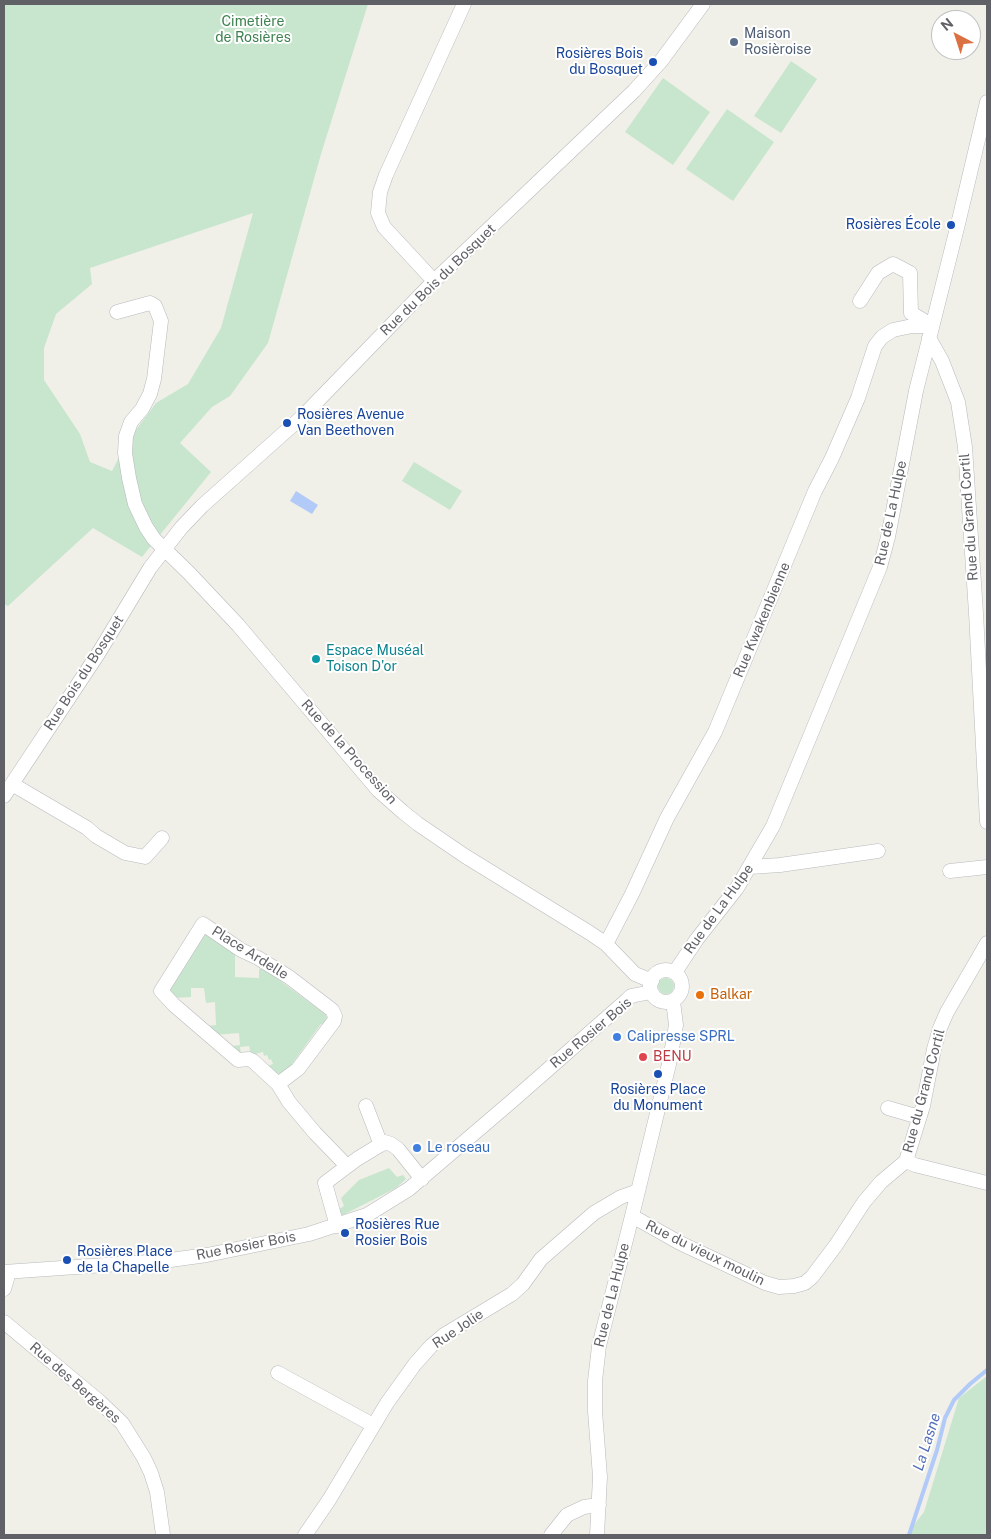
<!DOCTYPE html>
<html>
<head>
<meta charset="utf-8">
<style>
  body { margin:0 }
  #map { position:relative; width:991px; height:1539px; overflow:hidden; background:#f0f0e8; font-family:"Public Sans",sans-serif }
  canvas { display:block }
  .frame { position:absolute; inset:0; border:5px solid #606167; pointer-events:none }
  .north { position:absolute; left:931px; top:10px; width:50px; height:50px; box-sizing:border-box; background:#fff; border:1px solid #bfc0c2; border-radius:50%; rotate:320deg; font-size:14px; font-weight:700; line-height:20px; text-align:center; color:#606167 }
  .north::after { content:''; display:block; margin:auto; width:18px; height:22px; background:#db7043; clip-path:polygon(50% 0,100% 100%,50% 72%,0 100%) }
</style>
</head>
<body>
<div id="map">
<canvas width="991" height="1539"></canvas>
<div class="frame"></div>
<div class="north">N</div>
</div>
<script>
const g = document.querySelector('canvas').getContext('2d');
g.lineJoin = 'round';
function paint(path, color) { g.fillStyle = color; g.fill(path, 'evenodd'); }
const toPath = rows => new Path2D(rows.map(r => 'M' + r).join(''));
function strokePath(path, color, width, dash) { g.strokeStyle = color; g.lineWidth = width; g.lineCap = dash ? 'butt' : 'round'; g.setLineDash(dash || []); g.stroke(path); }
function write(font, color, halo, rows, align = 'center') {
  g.font = font + ' "Public Sans",sans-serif'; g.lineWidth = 4; g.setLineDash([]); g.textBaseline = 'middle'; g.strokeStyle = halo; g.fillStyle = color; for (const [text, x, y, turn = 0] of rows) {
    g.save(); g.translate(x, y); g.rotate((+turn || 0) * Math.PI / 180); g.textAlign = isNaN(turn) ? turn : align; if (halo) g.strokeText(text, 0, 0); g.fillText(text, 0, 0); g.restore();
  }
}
const green = toPath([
  [4,4,368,4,321,154,268,343,230,396,212,407,180,443,211,472,142,557,93,528,8,606,4,604],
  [253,213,221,328,188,384,156,403,127,442,112,471,90,462,80,434,44,380,44,348,56,314,92,284,90,268],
  [791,61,817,79,781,133,754,116],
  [663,78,710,112,673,165,625,132],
  [727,109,774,142,733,201,686,169],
  [414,462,462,491,450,510,402,481],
  [204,929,235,951,235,977,259,978,259,969,263,968,325,1014,327,1017,324,1026,321,1024,286,1072,272,1075,264,1067,273,1064,271,1059,269,1060,267,1055,264,1056,263,1052,251,1055,249,1046,240,1047,241,1055,231,1046,240,1045,239,1033,213,1035,207,1026,216,1025,215,1002,206,1003,204,988,191,988,191,997,174,998,167,990],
  '658 986a8 8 0 1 1 16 0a8 8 0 1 1-16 0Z',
  [389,1168,397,1177,403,1175,406,1179,396,1188,341,1216,338,1210,344,1206,341,1198,359,1180],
  [987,1376,987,1535,906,1535,924,1512,959,1398]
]);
const water = toPath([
  [296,491,318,505,312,514,290,501]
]);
const stream = toPath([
  [909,1535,937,1450,945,1418,954,1400,970,1384,987,1370]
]);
const minor = toPath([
  [434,281,384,227,378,213,380,192,386,175,464,4],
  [860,301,878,273,893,264,910,273,911,313,931,325],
  [117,312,150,303,155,306,161,321,154,379,150,394,142,409,131,422,126,436,125,453,129,478,135,504,146,527,154,539,189,573,238,625,378,790,403,812,418,824,465,856,590,933,606,944,635,974,652,981],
  [929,338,942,361,958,402,965,447,976,613,987,822],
  [12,784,87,828,96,836,125,853,145,857,162,838],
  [4,796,98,654,150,568,181,528,202,506,303,416,434,281,634,91,661,61,703,4],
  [750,867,780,865,878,851],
  [950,871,987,867],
  [606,944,632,894,667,818,715,732,815,491,832,458,858,398,875,346,882,337,893,330,912,326,932,326],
  '650 986a16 16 0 1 1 32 0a16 16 0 1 1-32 0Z',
  [675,972,697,939,737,888,773,826,880,567,888,537,916,391,958,224,987,102],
  [278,1084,298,1069,334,1021,335,1016,332,1010,289,977,258,958,241,950,203,924,161,991,174,1005,238,1060,249,1059,253,1061,278,1084,289,1102,315,1133,347,1166],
  [366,1106,381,1145],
  [888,1108,919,1117],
  [906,1161,923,1106,934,1049,940,1028,947,1012,987,943],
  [906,1161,915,1165,987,1183],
  [632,1216,680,1243,765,1283,779,1287,794,1286,805,1283,812,1277,836,1245,864,1202,881,1182,906,1161],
  [337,1226,325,1183,357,1159,385,1142,391,1144,398,1149,422,1179],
  [4,1272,163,1261,207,1255,309,1234,367,1215,409,1189,512,1101,627,1000,631,996,651,992],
  [4,1289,9,1272],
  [4,1322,100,1402,122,1423,144,1458,151,1473,157,1492,163,1535],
  [278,1373,373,1425],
  [305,1535,329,1500,387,1403,415,1364,431,1346,444,1335,512,1294,523,1284,541,1259,594,1213,621,1197,638,1191],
  [551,1535,567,1515,584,1507,599,1505],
  [597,1535,600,1477,595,1411,595,1381,599,1346,632,1216,670,1060,676,1025,673,1001]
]);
const markers = [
  [734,42,5,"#5c6f8a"],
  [653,62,5,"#1a4fb4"],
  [951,225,5,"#1a4fb4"],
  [287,423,5,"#1a4fb4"],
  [316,659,5,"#0f9aa8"],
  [700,995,5,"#e8710a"],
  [617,1037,5,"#3f7fe0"],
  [643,1057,5,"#e0444e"],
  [658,1074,5,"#1a4fb4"],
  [417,1148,5,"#3f7fe0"],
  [345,1233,5,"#1a4fb4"],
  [67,1260,5,"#1a4fb4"]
];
const parkNames = [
  ["Cimetière",253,22],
  ["de Rosières",253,38]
];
const serviceNames = [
  ["Maison",744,34],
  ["Rosièroise",744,50]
];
const transitNames = [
  ["Rosières Bois",643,54,"right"],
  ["du Bosquet",643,70,"right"],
  ["Rosières École",941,225,"right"],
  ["Rosières Avenue",297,415],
  ["Van Beethoven",297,431],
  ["Rosières Place",658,1090,"center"],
  ["du Monument",658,1106,"center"],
  ["Rosières Rue",355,1225],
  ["Rosier Bois",355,1241],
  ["Rosières Place",77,1252],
  ["de la Chapelle",77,1268]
];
const streetNames = [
  ["Rue du Bois du Bosquet",438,280,-44],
  ["Rue de La Hulpe",891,513,-78],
  ["Rue du Grand Cortil",969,517,-94],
  ["Rue Kwakenbienne",762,620,-67],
  ["Rue Bois du Bosquet",84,673,-57],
  ["Rue de la Procession",349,752,48],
  ["Rue de La Hulpe",719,909,-54],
  ["Place Ardelle",250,953,32],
  ["Rue Rosier Bois",591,1033,-40],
  ["Rue du Grand Cortil",924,1091,-75],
  ["Rue Rosier Bois",246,1246,-11],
  ["Rue du vieux moulin",705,1253,26],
  ["Rue de La Hulpe",612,1295,-76],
  ["Rue Jolie",458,1329,-34],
  ["Rue des Bergères",75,1383,41]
];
const cultureNames = [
  ["Espace Muséal",326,651],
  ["Toison D'or",326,667]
];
const foodNames = [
  ["Balkar",710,995]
];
const shopNames = [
  ["Calipresse SPRL",627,1037],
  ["Le roseau",427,1148]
];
const healthNames = [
  ["BENU",653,1057]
];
const waterNames = [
  ["La Lasne",927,1442,-72]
];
paint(green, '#c8e5ce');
paint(water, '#b1caf8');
strokePath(stream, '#b1caf8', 4);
strokePath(minor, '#b8b9bd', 15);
strokePath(minor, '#fff', 14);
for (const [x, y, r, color] of markers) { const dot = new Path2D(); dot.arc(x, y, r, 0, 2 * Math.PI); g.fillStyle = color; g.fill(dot); strokePath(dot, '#fff', 2); }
write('14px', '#3d814f', '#fff', parkNames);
write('14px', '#4e5e75', '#fff', serviceNames, 'left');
write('14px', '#164399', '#fff', transitNames, 'left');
write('14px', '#606167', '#fff', streetNames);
write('14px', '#0d838f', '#fff', cultureNames, 'left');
write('14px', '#c56008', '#fff', foodNames, 'left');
write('14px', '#366cbe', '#fff', shopNames, 'left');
write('14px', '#be3a42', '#fff', healthNames, 'left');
write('italic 15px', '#5470bb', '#fff', waterNames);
</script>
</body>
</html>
